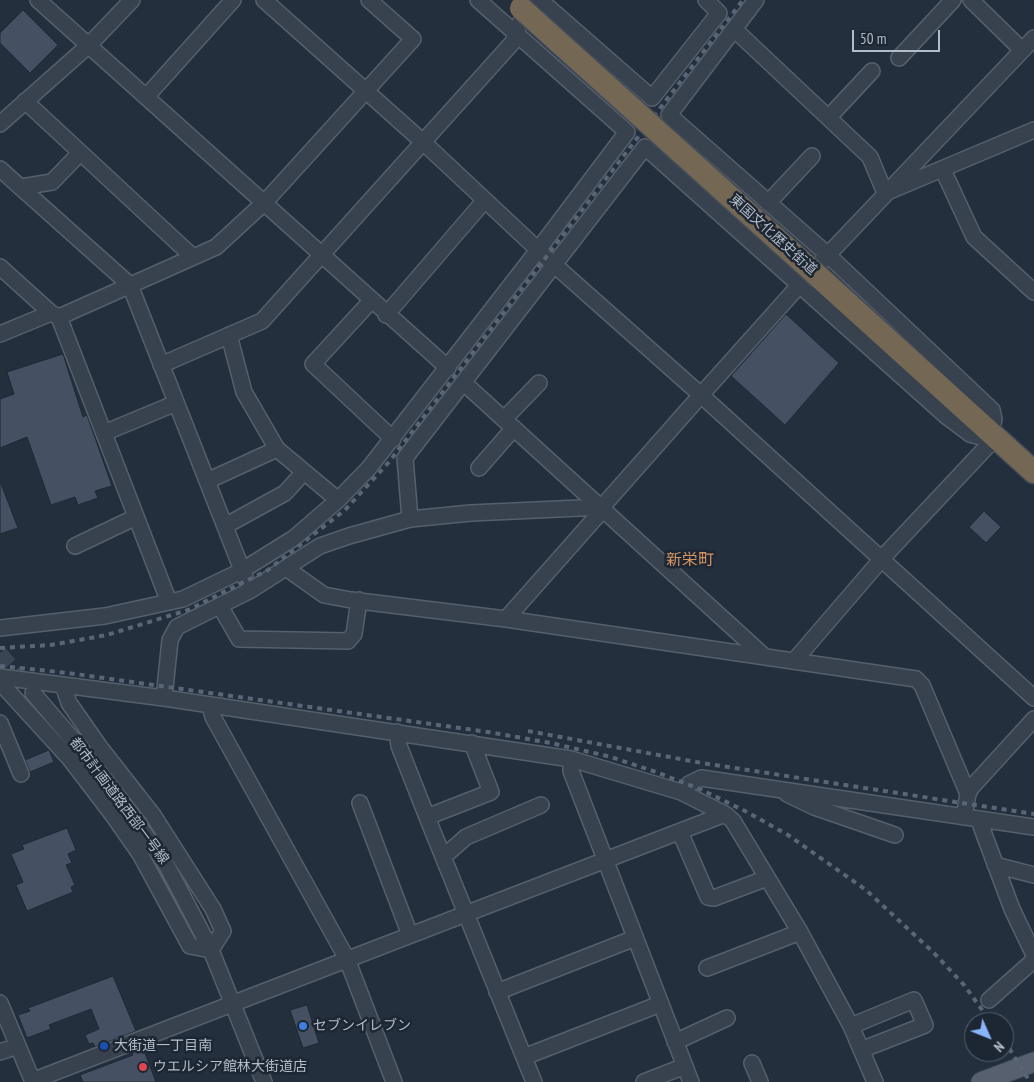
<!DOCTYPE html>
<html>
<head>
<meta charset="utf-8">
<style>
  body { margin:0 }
  #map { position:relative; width:1034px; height:1082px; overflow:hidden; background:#242f3e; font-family:"PT Sans Narrow",sans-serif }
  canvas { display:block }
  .north { position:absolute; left:964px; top:1012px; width:50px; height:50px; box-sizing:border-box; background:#1d2633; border:1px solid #59626f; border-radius:50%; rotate:134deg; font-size:14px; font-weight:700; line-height:20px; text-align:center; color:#b4bcc9 }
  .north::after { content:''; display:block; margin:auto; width:18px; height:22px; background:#8ab4f8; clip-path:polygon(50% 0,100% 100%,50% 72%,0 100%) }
  .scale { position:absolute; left:852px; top:30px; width:88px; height:22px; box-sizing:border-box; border:2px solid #b4bcc9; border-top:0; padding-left:6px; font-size:15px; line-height:18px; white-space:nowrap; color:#b4bcc9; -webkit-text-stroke:4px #1d2633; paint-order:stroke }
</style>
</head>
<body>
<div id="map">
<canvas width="1034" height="1082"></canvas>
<div class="north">N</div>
<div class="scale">50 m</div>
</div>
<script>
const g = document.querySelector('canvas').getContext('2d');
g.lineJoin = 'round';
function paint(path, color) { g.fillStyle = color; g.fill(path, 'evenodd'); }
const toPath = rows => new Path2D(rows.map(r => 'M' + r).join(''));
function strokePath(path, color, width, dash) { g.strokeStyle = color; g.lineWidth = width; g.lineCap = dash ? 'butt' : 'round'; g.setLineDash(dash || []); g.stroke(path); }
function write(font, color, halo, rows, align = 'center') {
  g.font = font + ' "PT Sans Narrow","Noto Sans JP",sans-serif'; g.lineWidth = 5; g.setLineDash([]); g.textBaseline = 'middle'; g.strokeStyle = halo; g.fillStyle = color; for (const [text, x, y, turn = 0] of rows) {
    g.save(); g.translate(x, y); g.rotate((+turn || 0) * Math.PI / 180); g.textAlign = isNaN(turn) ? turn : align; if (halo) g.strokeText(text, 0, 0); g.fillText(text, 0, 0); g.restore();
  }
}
const building = toPath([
  [23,10,58,45,30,73,0,43,0,33,23,10],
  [786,314,839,363,785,425,731,376,786,314],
  [63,354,83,417,87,415,112,486,95,491,98,498,78,505,75,497,51,505,27,437,0,448,0,399,14,394,7,372,63,354],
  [0,481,18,528,0,534,0,481],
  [984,511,1001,527,986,543,969,527,984,511],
  [49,750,54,762,30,772,25,760,49,750],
  [67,828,76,850,68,854,72,863,66,865,75,885,71,887,73,892,27,911,16,885,23,882,11,854,24,849,22,845,67,828],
  [113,976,136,1031,95,1047,93,1043,89,1044,85,1035,99,1029,91,1009,49,1025,51,1029,27,1038,18,1015,30,1011,28,1008,113,976],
  [307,1005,319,1043,303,1048,290,1010,307,1005],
  [143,1048,156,1082,83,1082,80,1075,133,1055,132,1053,143,1048]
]);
const minorTunnel = toPath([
  [0,653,28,686]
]);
const minor = toPath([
  [38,0,448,368],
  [540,0,652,98,719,13,706,0],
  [971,0,1022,50],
  [734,29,870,157,885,193,1034,130],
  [899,58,953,0],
  [146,97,233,0],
  [25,101,193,257],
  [829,117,872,71],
  [0,124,89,45,132,0],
  [0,169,130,285,246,580],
  [943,170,974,237,1034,292],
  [21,187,52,182,80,153],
  [768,203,812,156],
  [822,261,1034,38],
  [0,267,51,313,59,317,216,247,265,202,413,39,369,0],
  [804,280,701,395,1034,698],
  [371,301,313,364,393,439],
  [386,315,485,200],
  [59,317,169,602],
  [0,334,51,313],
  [229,335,244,392,277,449,338,500],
  [161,365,262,321,513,42,520,23,541,0],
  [464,383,765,657],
  [504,419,539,383],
  [104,433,176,403],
  [479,468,514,428],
  [207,481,277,449],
  [410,519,405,458,645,147,946,416,970,434,981,437,991,432,994,419,992,410,828,255,669,115,756,0],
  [225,526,285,493,304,472],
  [75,546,136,517],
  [286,568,324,595,351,600,506,619,916,679,922,685,968,794],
  [220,606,239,639,348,641,354,634,359,600],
  [506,619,598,515,602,507],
  [0,628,105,616,183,599,241,571,294,538,338,500,369,468,538,250,627,132,478,0],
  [794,661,886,554,996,437],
  [0,677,164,698,571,759,681,792,725,814],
  [2,677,7,690,70,759,115,818,140,854,190,946,211,950,223,931,213,909,153,815,99,746,69,703,63,685],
  [33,693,93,763,166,864,211,950,264,1082],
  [164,698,170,640,177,627,251,590,320,546,349,536,410,519,471,513,602,507,701,395,550,261,423,142,264,0],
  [210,706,213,717,347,959,394,1082],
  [0,723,21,774],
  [397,732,399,746,427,817,534,1082],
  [571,759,571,771,691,1082],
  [681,792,689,784,701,778,1034,827],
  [787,794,814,807,895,835],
  [360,803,410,935],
  [427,817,491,792,472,743],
  [964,817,968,794,971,788,1034,719],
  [980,819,981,826,1012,909,1034,955],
  [680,832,708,897,714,898,767,878],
  [442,854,449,852,466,837,541,805],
  [995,865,1034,875],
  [707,968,800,932],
  [497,992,635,938],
  [989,1000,1034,960],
  [0,1003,33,1082],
  [851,1026,914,1000,925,1025,861,1050],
  [675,1042,727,1018],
  [0,1052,18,1046],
  [524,1057,660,1004],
  [752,1063,760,1082],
  [32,1081,725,814,733,821,800,932,851,1026,875,1082],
  [644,1082,685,1066]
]);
const major = toPath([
  [981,1082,1034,1062]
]);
const highway = toPath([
  [820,278,1034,472]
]);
const rail = toPath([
  [0,648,51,645,107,635,188,610,268,570,345,510,389,462,743,0],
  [0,666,68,673,488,732,551,743,611,757,656,772,702,790,747,812,788,835,866,890,934,953,964,985,991,1022],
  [528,731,702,763,1034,814],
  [1004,1040,1030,1082]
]);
const highwayBridge = toPath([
  [521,8,820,278]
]);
const markers = [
  [303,1026,5,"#3f7fe0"],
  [104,1046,5,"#1a4fb4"],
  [143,1067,5,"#e0444e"]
];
const streetNames = [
  ["東国文化歴史街道",773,235,42],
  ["都市計画道路西部一号線",119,801,53]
];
const poiNames = [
  ["セブンイレブン",313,1026],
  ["大街道一丁目南",114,1046],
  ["ウエルシア館林大街道店",153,1067]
];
const quarterNames = [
  ["新栄町",690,560]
];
paint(building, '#455162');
strokePath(building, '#1f2835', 1);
strokePath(minorTunnel, '#3a4453', 15, [15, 8]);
strokePath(minor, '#565f6c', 18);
strokePath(major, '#414a57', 21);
strokePath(highway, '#434c59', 25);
strokePath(minor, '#38414e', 15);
strokePath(major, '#56606e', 19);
strokePath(highway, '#746855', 22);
strokePath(rail, '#5a6575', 4, [5, 5]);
strokePath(highwayBridge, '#434c59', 25, []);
strokePath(highwayBridge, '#746855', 22);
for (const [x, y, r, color] of markers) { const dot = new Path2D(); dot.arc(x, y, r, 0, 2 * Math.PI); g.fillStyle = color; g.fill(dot); strokePath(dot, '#1d2633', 2); }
write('14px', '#b4bcc9', '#1d2633', streetNames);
write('14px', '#b4bcc9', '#1d2633', poiNames, 'left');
write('16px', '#d59563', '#1d2633', quarterNames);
</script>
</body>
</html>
